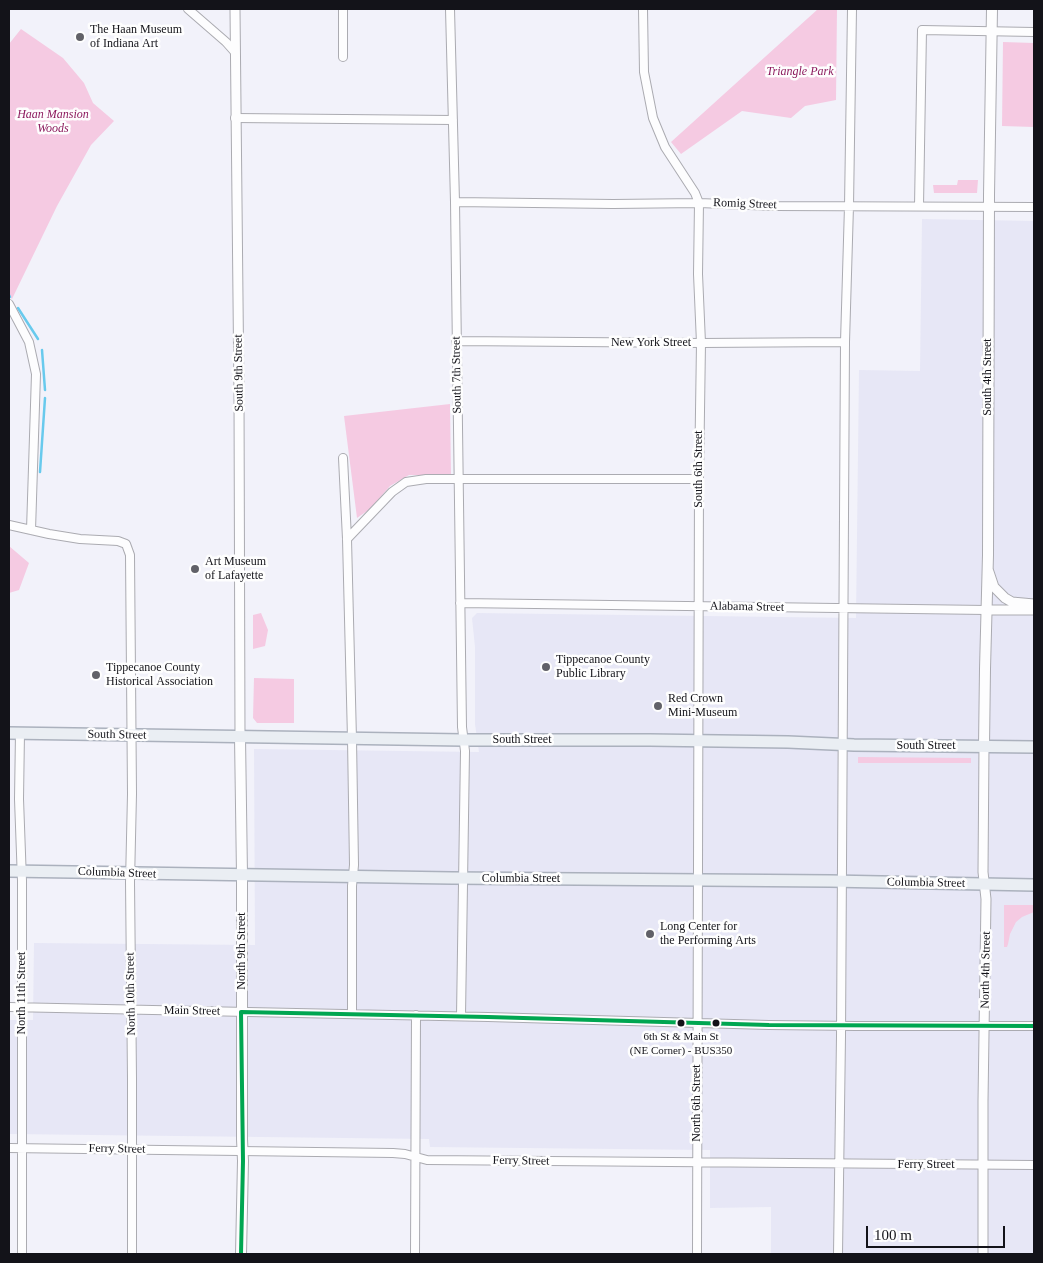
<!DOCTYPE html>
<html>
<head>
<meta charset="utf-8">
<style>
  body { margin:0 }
  #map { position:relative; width:1043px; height:1263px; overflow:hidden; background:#f2f2fa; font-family:"Times New Roman",serif }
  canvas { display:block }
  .frame { position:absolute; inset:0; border:10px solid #131319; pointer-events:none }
  .scale { position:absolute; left:866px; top:1226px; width:139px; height:22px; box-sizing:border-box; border:2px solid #131319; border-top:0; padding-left:6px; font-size:15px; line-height:18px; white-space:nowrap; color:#131319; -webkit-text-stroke:4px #fefefe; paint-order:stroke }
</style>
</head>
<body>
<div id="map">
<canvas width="1043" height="1263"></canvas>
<div class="frame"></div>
<div class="scale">100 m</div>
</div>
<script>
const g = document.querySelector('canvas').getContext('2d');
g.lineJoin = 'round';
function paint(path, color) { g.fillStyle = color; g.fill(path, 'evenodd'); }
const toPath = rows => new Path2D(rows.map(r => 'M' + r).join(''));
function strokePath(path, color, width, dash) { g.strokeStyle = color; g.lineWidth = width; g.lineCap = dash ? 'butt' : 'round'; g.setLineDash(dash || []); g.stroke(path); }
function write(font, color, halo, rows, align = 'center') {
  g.font = font + ' "Times New Roman",serif'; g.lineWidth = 5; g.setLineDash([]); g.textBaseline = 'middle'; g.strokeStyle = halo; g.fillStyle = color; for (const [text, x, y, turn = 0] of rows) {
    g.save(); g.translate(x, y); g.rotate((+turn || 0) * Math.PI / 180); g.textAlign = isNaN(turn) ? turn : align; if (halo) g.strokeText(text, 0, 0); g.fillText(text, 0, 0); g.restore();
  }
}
const built = toPath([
  [922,219,1034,221,1034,1254,771,1254,771,1207,710,1208,710,1150,430,1147,429,1139,9,1134,9,1020,33,1020,34,943,255,945,254,749,479,752,475,724,475,647,472,618,477,613,856,618,859,370,920,371]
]);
const green = toPath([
  [818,9,837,9,836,100,805,106,791,118,742,111,681,154,671,142],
  [21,29,63,58,84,83,93,103,114,121,91,145,57,206,12,299,9,295,9,44],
  [1003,42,1034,43,1034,127,1002,126],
  [958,180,978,180,977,193,934,193,933,185,957,185],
  [450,404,451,475,409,475,390,486,370,509,357,518,344,416],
  [9,546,29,563,19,590,9,593],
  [261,613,268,630,265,646,253,649,253,615],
  [254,678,294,679,294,723,257,723,253,718],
  [858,757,971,758,971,763,858,763],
  [1004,905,1034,905,1034,912,1022,917,1016,922,1010,934,1008,944,1007,947,1004,947]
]);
const stream = toPath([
  [9,295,10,297],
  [18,308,38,339],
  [42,350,45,390],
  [40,472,45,398]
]);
const minor = toPath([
  [188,9,226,42,234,51],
  [343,9,343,57],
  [450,9,455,202,462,727,465,751,461,1016],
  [643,9,644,72,653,118,665,147,695,193,699,203,698,274,701,343,699,479,697,1254],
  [235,118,453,120],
  [455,202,613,204,699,203,775,206,1034,207],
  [919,206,922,30,1034,32],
  [9,304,29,342,36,374,31,530],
  [456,341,701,343,845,342],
  [343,458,347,539,352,739,354,865,352,886,352,1014],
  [9,525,49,534,80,539,118,541,126,544,130,555,132,794,130,882,132,1079,132,1254],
  [347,539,392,492,406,482,426,479,699,479],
  [460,603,987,610],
  [20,733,19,799,22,881,22,1254],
  [9,1007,488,1017,769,1025,856,1026,1034,1026],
  [9,1148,393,1153,405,1154,427,1160,1034,1165],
  [415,1254,416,1015],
  [838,1254,841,1036,845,342,849,206,852,9]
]);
const tertiary = toPath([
  [235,9,239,395,240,737],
  [989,572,994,587,1005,598,1012,602,1034,604],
  [987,610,1034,610],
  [983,1254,983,1101,986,899,983,872,984,746]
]);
const secondary = toPath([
  [240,737,242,875,242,1139,243,1161,241,1254],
  [984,746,985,669,988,555,989,195,992,9]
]);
const primary = toPath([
  [9,733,463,740,650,740,788,742,854,745,1034,747],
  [9,871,452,878,830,881,1034,885]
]);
const bus1 = toPath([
  [241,1254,243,1161,241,1012,488,1017,769,1025,1034,1026]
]);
const markers = [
  [80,37,5,"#616168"],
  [195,569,5,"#616168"],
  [546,667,5,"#616168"],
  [96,675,5,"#616168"],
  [658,706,5,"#616168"],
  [650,934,5,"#616168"],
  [681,1023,4.5,"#131319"],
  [716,1023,4.5,"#131319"]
];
const busNames = [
  ["6th St & Main St",681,1037],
  ["(NE Corner) - BUS350",681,1051]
];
const poiNames = [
  ["The Haan Museum",90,30],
  ["of Indiana Art",90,44],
  ["Art Museum",205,562],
  ["of Lafayette",205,576],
  ["Tippecanoe County",556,660],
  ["Public Library",556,674],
  ["Tippecanoe County",106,668],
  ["Historical Association",106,682],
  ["Red Crown",668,699],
  ["Mini-Museum",668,713],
  ["Long Center for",660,927],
  ["the Performing Arts",660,941]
];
const parkNames = [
  ["Triangle Park",800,72],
  ["Haan Mansion",53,115],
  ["Woods",53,129]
];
const streetNames = [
  ["Romig Street",745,204,2],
  ["New York Street",651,343],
  ["South 9th Street",239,373,-91],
  ["South 7th Street",457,375,-91],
  ["South 4th Street",988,377,-90],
  ["South 6th Street",699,469,-90],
  ["Alabama Street",747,607,1],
  ["South Street",117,735,1],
  ["South Street",522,740],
  ["South Street",926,746],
  ["Columbia Street",117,873,2],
  ["Columbia Street",521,879],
  ["Columbia Street",926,883,1],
  ["North 9th Street",242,951,-90],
  ["North 4th Street",986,970,-89],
  ["North 11th Street",22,993,-90],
  ["North 10th Street",131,994,-91],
  ["Main Street",192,1011,1],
  ["North 6th Street",697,1103,-90],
  ["Ferry Street",117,1149,1],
  ["Ferry Street",521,1161,1],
  ["Ferry Street",926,1165]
];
paint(built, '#e7e7f6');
paint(green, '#f5cae2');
strokePath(stream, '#68caed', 2.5);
strokePath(minor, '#ababb1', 10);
strokePath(tertiary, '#ababb1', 11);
strokePath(secondary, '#ababb1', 12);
strokePath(primary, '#abb1bd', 14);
strokePath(minor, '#fdfdfe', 8);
strokePath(tertiary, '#fdfdfe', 9);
strokePath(secondary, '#fdfdfe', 10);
strokePath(primary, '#eaeef3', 11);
strokePath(bus1, '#00a651', 4);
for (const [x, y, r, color] of markers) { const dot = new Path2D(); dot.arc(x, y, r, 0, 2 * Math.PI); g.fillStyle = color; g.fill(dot); strokePath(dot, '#fefefe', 2); }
write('11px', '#131319', '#fefefe', busNames);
write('12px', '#131319', '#fefefe', poiNames, 'left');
write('italic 12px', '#8c1b5e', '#fefefe', parkNames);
write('12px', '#131319', '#fefefe', streetNames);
</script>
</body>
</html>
